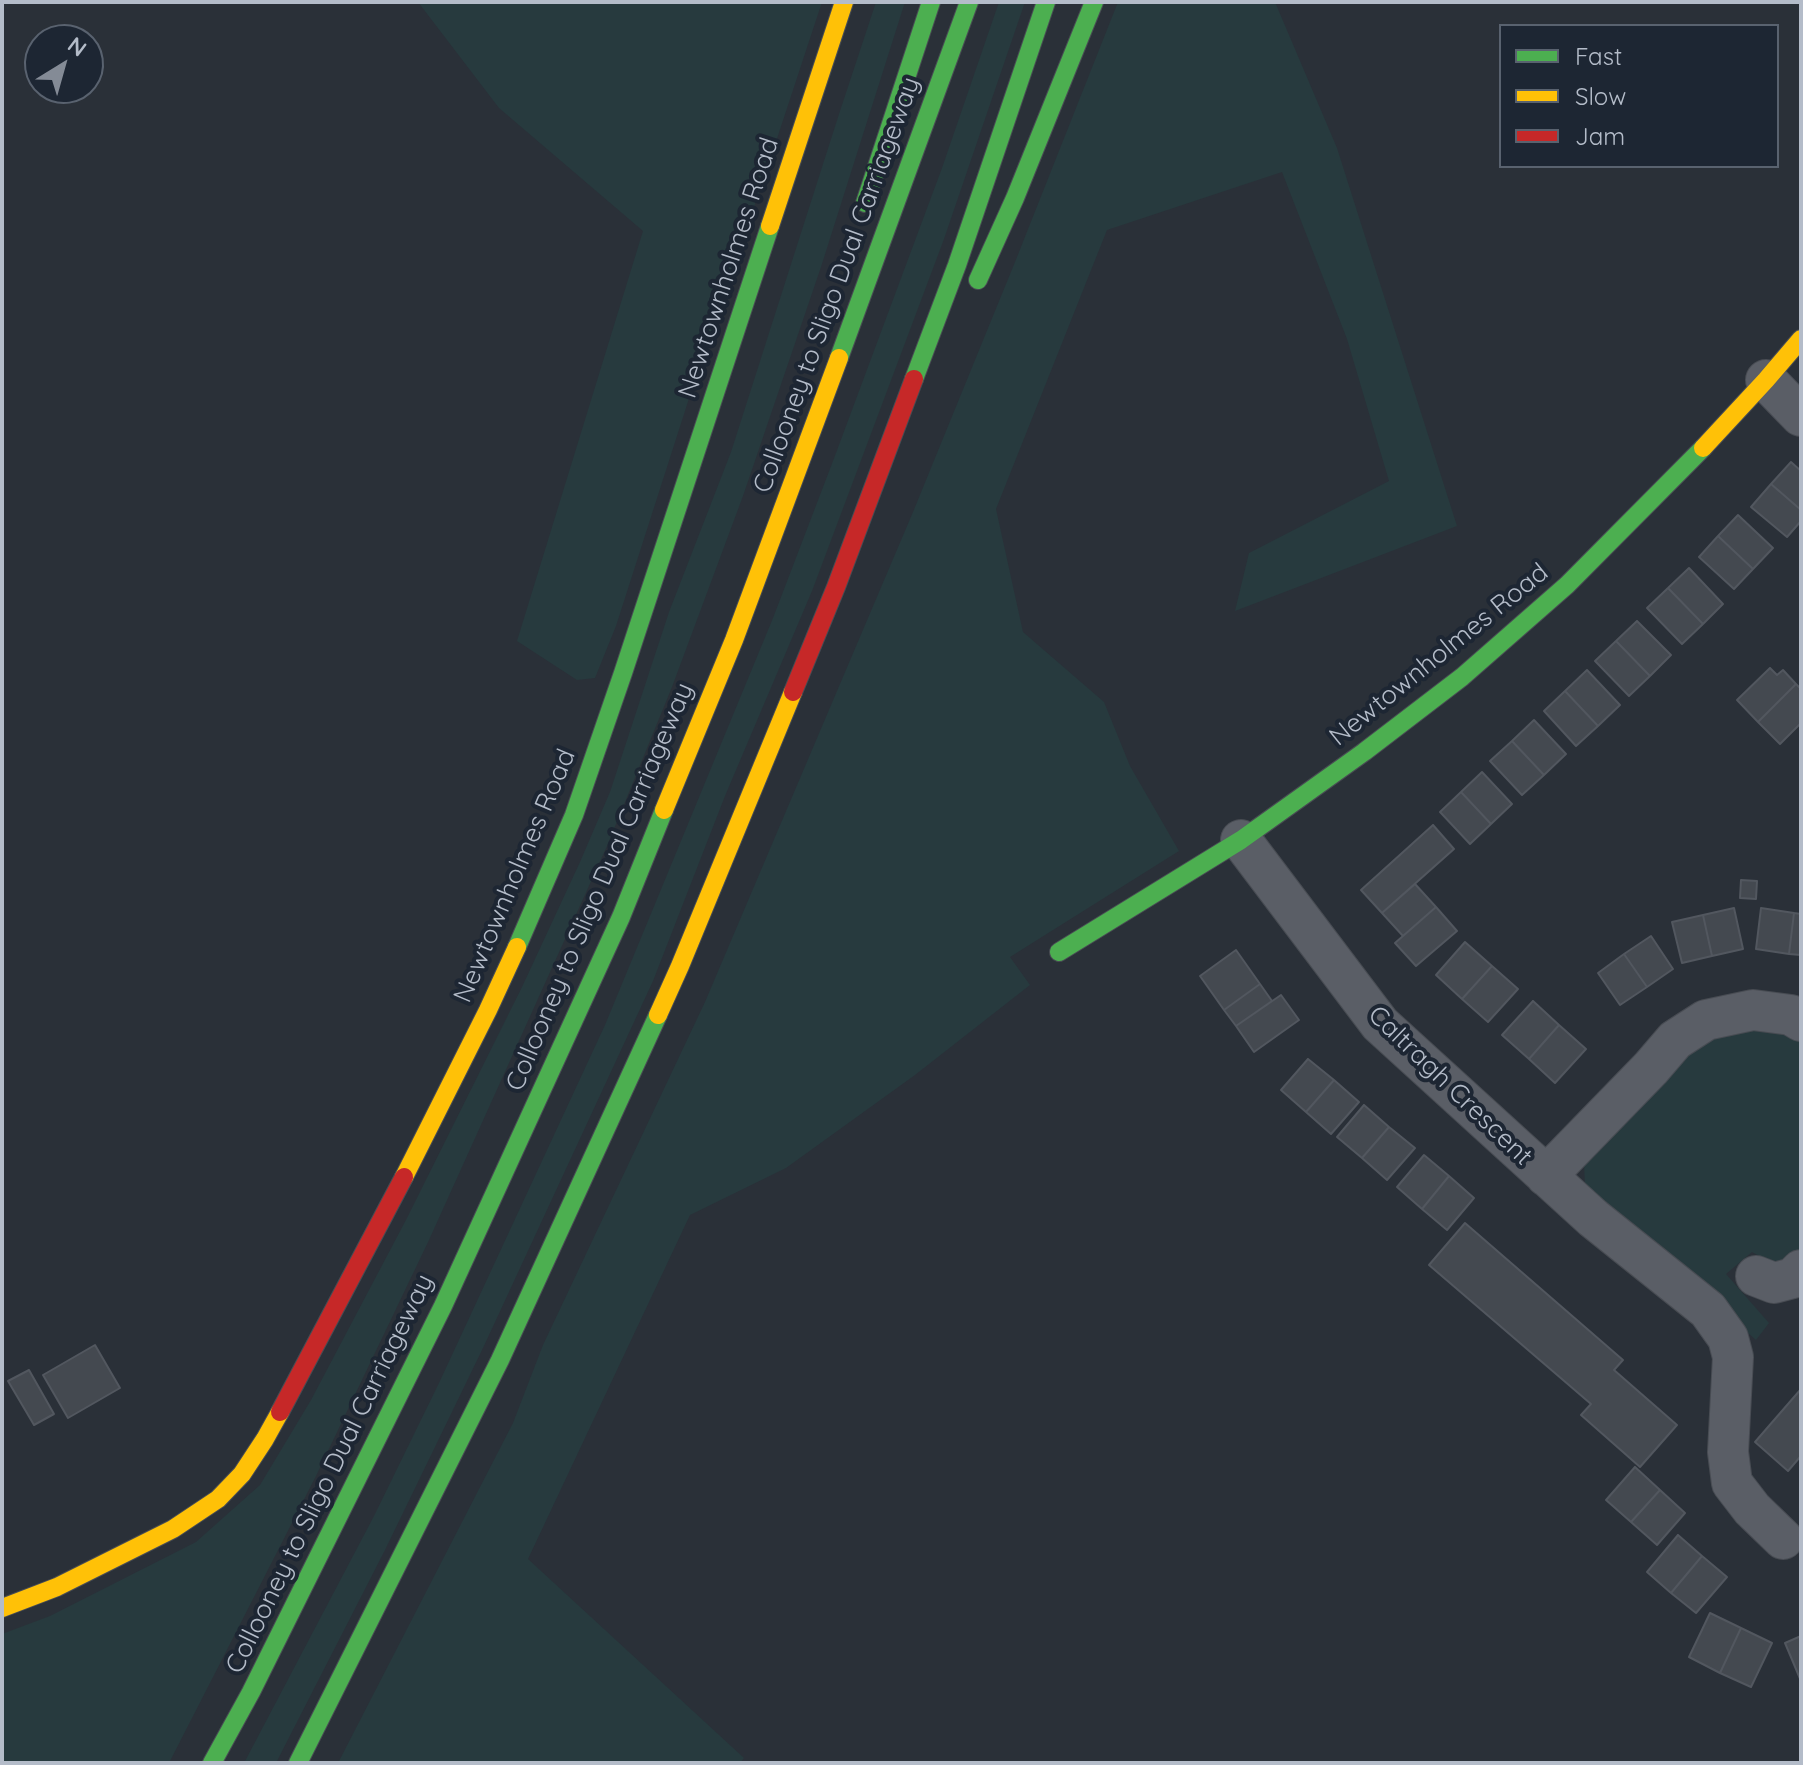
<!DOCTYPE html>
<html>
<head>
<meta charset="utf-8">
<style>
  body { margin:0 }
  #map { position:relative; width:1803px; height:1765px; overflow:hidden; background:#2a3038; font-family:Quicksand,sans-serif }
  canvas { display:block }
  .frame { position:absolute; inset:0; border:4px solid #b4bcc9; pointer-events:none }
  .legend { position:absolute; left:1499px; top:24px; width:280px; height:144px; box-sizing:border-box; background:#1d2633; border:2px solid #59626f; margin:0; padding:10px 14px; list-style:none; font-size:24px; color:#b4bcc9 }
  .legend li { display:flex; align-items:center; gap:16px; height:40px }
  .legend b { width:40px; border:2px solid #59626f }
  .north { position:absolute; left:24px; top:24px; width:80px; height:80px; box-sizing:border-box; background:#1d2633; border:2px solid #59626f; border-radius:50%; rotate:37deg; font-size:22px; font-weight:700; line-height:32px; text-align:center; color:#b4bcc9 }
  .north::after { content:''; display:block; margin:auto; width:28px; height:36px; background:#848b96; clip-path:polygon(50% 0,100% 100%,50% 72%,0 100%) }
</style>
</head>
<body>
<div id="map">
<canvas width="1803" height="1765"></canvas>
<div class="frame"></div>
<ul class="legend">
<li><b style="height:10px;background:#4caf50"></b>Fast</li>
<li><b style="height:10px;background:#ffc107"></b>Slow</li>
<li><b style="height:10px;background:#c62828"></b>Jam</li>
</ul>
<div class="north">N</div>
</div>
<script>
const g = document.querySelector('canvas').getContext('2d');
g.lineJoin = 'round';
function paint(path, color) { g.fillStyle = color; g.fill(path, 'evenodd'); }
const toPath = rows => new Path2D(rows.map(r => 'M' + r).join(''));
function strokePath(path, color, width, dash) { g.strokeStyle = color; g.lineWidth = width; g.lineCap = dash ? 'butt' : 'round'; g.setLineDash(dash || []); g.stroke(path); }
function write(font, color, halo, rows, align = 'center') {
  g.font = font + ' Quicksand,sans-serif'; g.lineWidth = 8; g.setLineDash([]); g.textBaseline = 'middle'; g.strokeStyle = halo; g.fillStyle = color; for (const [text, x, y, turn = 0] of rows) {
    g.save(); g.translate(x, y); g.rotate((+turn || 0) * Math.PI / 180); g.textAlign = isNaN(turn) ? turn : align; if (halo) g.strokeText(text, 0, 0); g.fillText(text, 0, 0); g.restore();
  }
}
const green = toPath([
  [418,2,822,2,766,172,693,386,616,626,595,678,577,680,517,641,643,231,499,108],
  [876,2,905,2,821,267,743,496,672,687,607,846,429,1240,316,1476,169,1763,2,1763,2,1634,50,1616,196,1542,260,1485,311,1400,407,1218,522,987,580,862,610,792,669,612,731,452,839,114],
  [999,2,1025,2,944,239,812,591,725,796,653,981,483,1348,385,1550,276,1763,244,1763,374,1516,439,1383,605,1025,773,618,833,461,942,168],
  [1118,2,1275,2,1337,148,1457,526,1235,611,1249,553,1389,481,1347,339,1282,172,1107,230,996,509,1023,632,1104,702,1130,766,1179,851,1010,957,1030,985,915,1075,786,1168,690,1215,528,1559,744,1758,740,1763,338,1763,513,1423,543,1345,705,1002,913,512,1015,262],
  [1763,1028,1801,1036,1801,1251,1778,1266,1752,1252,1726,1274,1769,1323,1756,1340,1636,1234,1585,1185,1584,1164,1689,1053,1720,1035]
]);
const building = toPath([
  [1791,462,1801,471,1801,510,1771,484,1791,462],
  [1771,484,1801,510,1801,521,1787,537,1751,507,1771,484],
  [1738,515,1773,548,1753,569,1718,536,1738,515],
  [1718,536,1753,569,1734,589,1699,557,1718,536],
  [1689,568,1723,604,1703,624,1668,588,1689,568],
  [1668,588,1703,624,1682,644,1647,608,1668,588],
  [1637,621,1671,655,1650,676,1616,641,1637,621],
  [1616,641,1650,676,1629,696,1595,661,1616,641],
  [1770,668,1777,675,1783,670,1796,684,1758,722,1737,700,1770,668],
  [1587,670,1620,705,1598,726,1565,691,1587,670],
  [1796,684,1801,689,1801,723,1780,744,1758,722,1796,684],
  [1565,691,1598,726,1576,746,1544,711,1565,691],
  [1534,720,1566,754,1544,775,1512,741,1534,720],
  [1512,741,1544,775,1522,795,1490,761,1512,741],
  [1482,772,1512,804,1491,824,1461,792,1482,772],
  [1461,792,1491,824,1470,844,1440,812,1461,792],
  [1433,825,1454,849,1382,913,1361,890,1433,825],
  [1741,880,1757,881,1756,899,1740,898,1741,880],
  [1415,884,1436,907,1403,936,1382,913,1415,884],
  [1436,907,1457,931,1416,966,1395,943,1436,907],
  [1734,908,1743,949,1712,956,1703,915,1734,908],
  [1761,908,1794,913,1789,954,1756,949,1761,908],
  [1794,913,1801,914,1801,955,1789,954,1794,913],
  [1703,915,1712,956,1682,963,1672,922,1703,915],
  [1651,936,1673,969,1647,987,1624,954,1651,936],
  [1465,942,1492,966,1462,999,1436,975,1465,942],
  [1236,950,1260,984,1224,1010,1200,976,1236,950],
  [1624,954,1647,987,1620,1005,1598,973,1624,954],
  [1492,966,1518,989,1488,1022,1462,999,1492,966],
  [1260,984,1272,1001,1236,1026,1224,1010,1260,984],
  [1281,995,1299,1020,1254,1052,1236,1026,1281,995],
  [1533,1001,1559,1025,1529,1059,1502,1035,1533,1001],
  [1559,1025,1586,1049,1555,1083,1529,1059,1559,1025],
  [1308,1059,1334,1080,1306,1112,1281,1090,1308,1059],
  [1334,1080,1359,1102,1331,1134,1306,1112,1334,1080],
  [1364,1105,1389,1127,1362,1158,1337,1137,1364,1105],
  [1389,1127,1415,1148,1387,1180,1362,1158,1389,1127],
  [1424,1155,1449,1176,1422,1209,1397,1187,1424,1155],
  [1449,1176,1474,1198,1447,1230,1422,1209,1449,1176],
  [1465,1223,1623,1360,1614,1370,1677,1425,1640,1467,1581,1415,1591,1404,1429,1265,1465,1223],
  [95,1345,120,1388,68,1418,43,1375,95,1345],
  [29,1370,54,1414,34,1425,8,1381,29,1370],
  [1801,1389,1801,1459,1800,1457,1788,1471,1755,1442,1801,1389],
  [1635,1467,1660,1490,1631,1522,1606,1500,1635,1467],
  [1660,1490,1685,1513,1657,1545,1631,1522,1660,1490],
  [1678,1535,1702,1556,1671,1593,1647,1572,1678,1535],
  [1702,1556,1727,1577,1696,1613,1671,1593,1702,1556],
  [1710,1613,1741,1628,1720,1673,1689,1657,1710,1613],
  [1741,1628,1772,1643,1751,1687,1720,1673,1741,1628],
  [1801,1636,1801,1681,1785,1643,1801,1636]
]);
const street = toPath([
  [1766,380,1801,416],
  [1241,840,1380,1024,1593,1218,1708,1310,1728,1338,1733,1357,1728,1452,1732,1483,1752,1509,1783,1539],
  [1546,1176,1651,1068,1675,1040,1706,1020,1753,1010,1791,1015,1801,1021],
  [1756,1276,1774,1283,1793,1278,1801,1270]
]);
const fast = toPath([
  [865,203,931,2],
  [978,280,1015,198,1094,2],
  [839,358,969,2],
  [914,379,957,265,1046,2],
  [517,947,574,815,623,673,770,226],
  [1059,952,1241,840,1364,752,1462,677,1567,585,1703,448],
  [212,1763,251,1692,443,1306,621,917,664,810],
  [298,1763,500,1360,658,1015]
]);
const slow = toPath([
  [770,226,844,2],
  [1703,448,1766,380,1801,339],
  [664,810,734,640,839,358],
  [658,1015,680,966,793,692],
  [404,1177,488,1010,517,947],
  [2,1608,57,1587,173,1529,218,1499,242,1474,265,1439,280,1412]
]);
const jam = toPath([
  [793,692,836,587,914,379],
  [280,1412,404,1177]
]);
const streetNames = [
  ["Newtownholmes Road",729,268,-72],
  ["Collooney to Sligo Dual Carriageway",837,285,-70],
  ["Newtownholmes Road",1439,655,-39],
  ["Newtownholmes Road",515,876,-67],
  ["Collooney to Sligo Dual Carriageway",600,887,-67],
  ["Caltragh Crescent",1450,1086,44],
  ["Collooney to Sligo Dual Carriageway",330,1474,-64]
];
paint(green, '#273a3e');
paint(building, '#444950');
strokePath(building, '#52575f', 2);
strokePath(street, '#484c53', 42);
strokePath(fast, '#484c53', 20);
strokePath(slow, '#484c53', 20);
strokePath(jam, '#484c53', 20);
strokePath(street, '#5a5e66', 40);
strokePath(fast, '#4caf50', 18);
strokePath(slow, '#ffc107', 18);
strokePath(jam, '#c62828', 18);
write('26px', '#b4bcc9', '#1d2633', streetNames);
</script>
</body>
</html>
